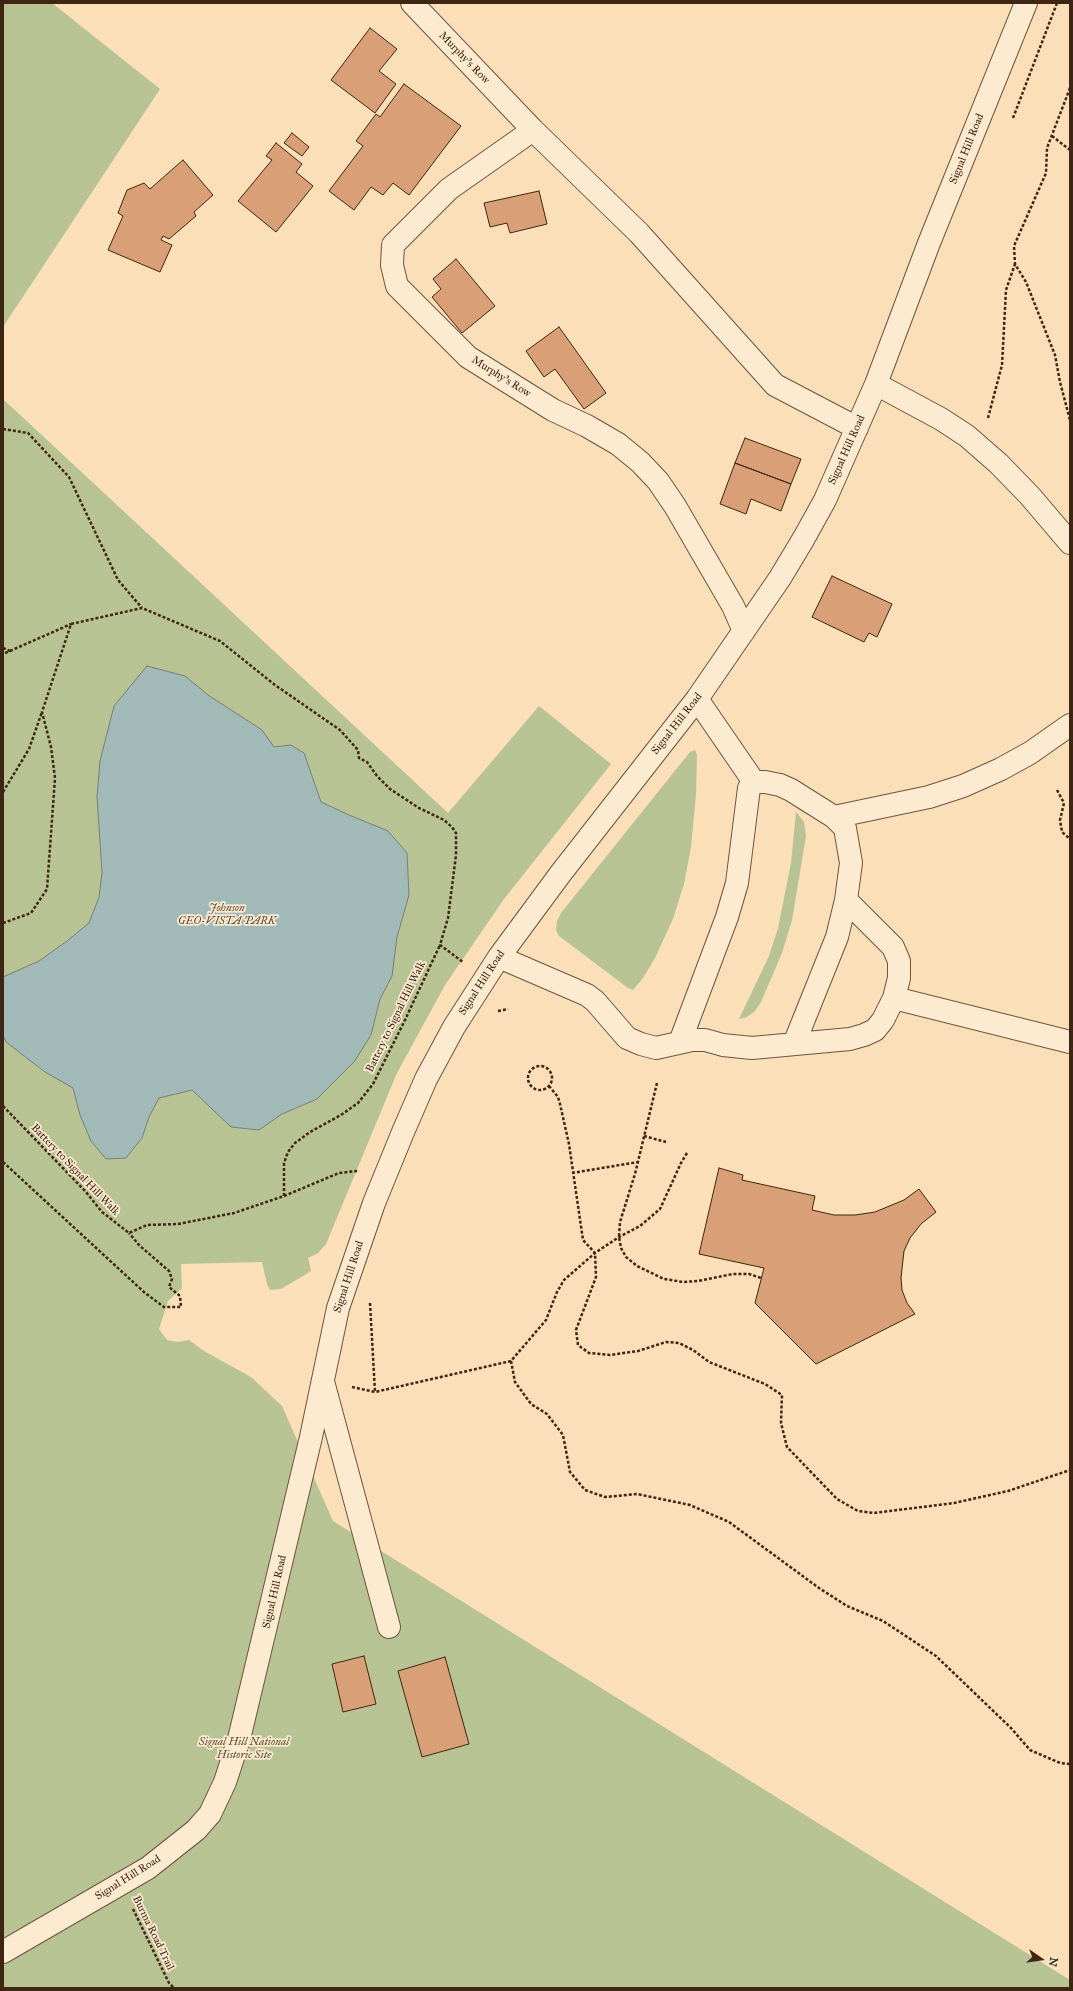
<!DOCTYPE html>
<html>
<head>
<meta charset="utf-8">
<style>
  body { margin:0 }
  #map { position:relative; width:1073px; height:1991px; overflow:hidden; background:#fadfb8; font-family:"IM FELL Great Primer",serif }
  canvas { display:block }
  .frame { position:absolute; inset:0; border:4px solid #3f2514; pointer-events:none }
  .north { position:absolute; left:1021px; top:1939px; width:40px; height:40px; -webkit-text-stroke:3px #fcead1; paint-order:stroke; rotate:103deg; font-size:11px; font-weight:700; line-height:16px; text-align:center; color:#3f2514 }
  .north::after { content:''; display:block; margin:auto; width:14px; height:18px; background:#3f2514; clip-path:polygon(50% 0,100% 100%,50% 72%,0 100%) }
</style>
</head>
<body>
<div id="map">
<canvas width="1073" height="1991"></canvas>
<div class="frame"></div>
<div class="north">N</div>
</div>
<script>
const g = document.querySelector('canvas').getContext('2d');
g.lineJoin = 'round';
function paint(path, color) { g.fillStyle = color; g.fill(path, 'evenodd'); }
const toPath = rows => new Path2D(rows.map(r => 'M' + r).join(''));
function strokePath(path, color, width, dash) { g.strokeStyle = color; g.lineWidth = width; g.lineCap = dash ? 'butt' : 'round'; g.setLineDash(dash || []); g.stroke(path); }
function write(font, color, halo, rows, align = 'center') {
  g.font = font + ' "IM FELL Great Primer",serif'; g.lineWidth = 3.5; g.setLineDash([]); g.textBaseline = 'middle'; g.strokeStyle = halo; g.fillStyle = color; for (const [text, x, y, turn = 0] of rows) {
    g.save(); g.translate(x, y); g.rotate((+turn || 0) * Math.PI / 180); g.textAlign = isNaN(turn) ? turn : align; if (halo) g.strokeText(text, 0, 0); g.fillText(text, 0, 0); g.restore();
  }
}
const green = toPath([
  [3,3,52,3,160,89,3,327],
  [3,399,448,813,539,706,611,764,504,899,445,985,397,1073,326,1244,318,1253,308,1258,311,1271,281,1289,270,1290,267,1284,262,1262,181,1264,182,1288,168,1301,159,1329,167,1340,178,1342,189,1340,204,1351,251,1377,282,1406,333,1521,1070,1980,1070,1988,3,1988],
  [695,750,697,755,696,794,691,847,684,884,673,919,655,958,643,978,633,990,628,988,559,936,556,930,557,921,561,913,690,752],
  [796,812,804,822,806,836,792,920,782,953,761,1002,755,1011,747,1017,739,1019,769,956,778,928,791,863]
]);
const water = toPath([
  [147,666,185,676,208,695,262,730,274,747,291,745,304,753,321,802,349,815,388,831,407,853,409,895,397,937,392,976,380,999,371,1035,354,1062,317,1099,282,1114,259,1130,231,1127,192,1090,159,1098,149,1117,142,1138,126,1158,106,1159,91,1141,80,1115,73,1088,45,1072,6,1042,3,1035,3,977,39,961,67,941,89,923,99,897,102,873,97,797,100,761,114,706,147,666]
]);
const building = toPath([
  [370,28,397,49,379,71,396,84,375,113,331,80,370,28],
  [404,84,461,126,409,195,393,183,383,195,371,187,354,210,329,191,363,146,356,141,376,114,380,117,404,84],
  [292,133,309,147,302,156,284,143,292,133],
  [276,143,302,164,296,172,313,186,276,232,238,201,272,160,266,156,276,143],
  [183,160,213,195,194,212,196,216,169,239,163,236,161,240,172,245,160,272,108,250,123,216,118,213,127,190,144,183,150,189,183,160],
  [539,191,547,224,510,233,507,223,490,227,484,203,539,191],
  [456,259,495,306,462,333,432,297,441,289,433,279,456,259],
  [559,327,606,393,584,409,555,369,544,377,526,351,559,327],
  [745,438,801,459,791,484,735,463,745,438],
  [735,463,791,484,781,511,751,499,746,514,720,504,735,463],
  [832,576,892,604,877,637,869,633,864,642,812,617,832,576],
  [719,1168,743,1175,742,1180,815,1196,812,1210,834,1215,855,1215,875,1212,904,1200,919,1189,936,1212,921,1224,910,1238,904,1251,901,1278,902,1290,907,1303,915,1314,816,1364,755,1303,764,1268,699,1254,719,1168],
  [364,1656,376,1704,343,1712,332,1664,364,1656],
  [445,1657,469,1744,422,1757,398,1671,445,1657]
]);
const path = toPath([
  [1070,88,1047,148,1046,173,1014,246,1015,264,1026,282,1055,355,1060,382,1070,420],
  [1013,118,1057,3],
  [1052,136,1070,150],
  [988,418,1002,365,1006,290,1015,264],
  [3,429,28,433,69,477,118,580,142,608],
  [3,648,10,651,3,654],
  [10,651,71,624],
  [1057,790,1064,803,1060,820,1062,832,1070,839],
  [3,792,29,749,42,712],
  [3,923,31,913,47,889,55,778,51,747,42,712,71,624,142,608,220,641,275,685,340,730,358,750,359,758,367,762,377,776,390,789,419,808,444,820,452,827,456,833,456,855,448,918,440,945,463,962],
  [498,1011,508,1009],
  '528 1078a12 12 0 1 1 24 0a12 12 0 1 1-24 0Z',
  [657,1083,635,1174,620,1222,619,1237,621,1248,626,1257,637,1266,664,1279,683,1282,698,1281,733,1274,749,1274,761,1278],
  [549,1086,558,1097,560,1104,569,1144,583,1240,595,1253,596,1277,576,1330,578,1345,589,1353,610,1355,638,1351,666,1342,679,1343,693,1350,709,1362,765,1384,782,1395,781,1423,787,1447,837,1499,858,1511,874,1513,954,1503,1008,1491,1070,1470],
  [3,1106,86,1192,102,1212,129,1233,147,1225,178,1224,234,1213,284,1196,284,1163,288,1152,295,1143,310,1132,341,1115,358,1103,373,1084,405,1020,440,945],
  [644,1136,666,1142],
  [687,1153,681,1163,660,1209,640,1226,619,1237,595,1253,564,1280,557,1292,546,1320,511,1361,515,1382,531,1404,547,1414,563,1435,570,1472,585,1490,605,1497,637,1494,690,1505,729,1522,819,1588,847,1606,883,1621,936,1656,1011,1728,1030,1750,1060,1763,1070,1764],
  [3,1162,145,1293,164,1307,181,1307,180,1296,169,1287,172,1279,169,1271,139,1245,129,1233],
  [572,1173,638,1162],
  [284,1196,339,1173,357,1171],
  [370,1303,375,1392],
  [352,1387,375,1392,511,1361],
  [133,1909,169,1983,174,1988]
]);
const minor = toPath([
  [412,3,533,130,639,233,775,385,857,428],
  [533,130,449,189,393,245,392,265,397,286,468,357,553,410,587,426,618,444,640,462,658,481,675,506,733,606,744,631],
  [876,384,941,419,967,436,999,464,1030,496,1070,543],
  [697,699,754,782],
  [834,817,929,797,963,786,1001,769,1030,753,1070,725],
  [499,957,587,995,595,1001,627,1038,641,1044,656,1048,692,1040,705,1040,723,1045,752,1048,850,1039,864,1035,875,1030,883,1020,894,998,1070,1042],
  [680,1042,727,917,737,883,749,788,754,782,765,782,780,785,791,790,834,817,845,828,851,863,846,900,893,947,899,961,899,978,894,998],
  [794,1044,837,937,846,900],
  [324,1385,389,1627],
  [3,1952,148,1868,196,1830,210,1814,225,1782,239,1739,311,1437,338,1308,374,1203,403,1132,426,1079,454,1027,499,957,561,873,697,699,780,578,804,538,825,500,876,384,929,243,1026,3]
]);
const streetNames = [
  ["Murphy's Row",464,58,46],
  ["Signal Hill Road",967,149,-68],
  ["Murphy's Row",501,377,32],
  ["Signal Hill Road",847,450,-66],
  ["Signal Hill Road",677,724,-52],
  ["Signal Hill Road",482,983,-57],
  ["Battery to Signal Hill Walk",396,1017,-64],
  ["Battery to Signal Hill Walk",75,1170,46],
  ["Signal Hill Road",349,1277,-72],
  ["Signal Hill Road",275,1592,-77],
  ["Signal Hill Road",128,1878,-32],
  ["Burma Road Trail",153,1933,64]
];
const parkNames = [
  ["Johnson",227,908],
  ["GEO-VISTA PARK",227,921],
  ["Signal Hill National",244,1742],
  ["Historic Site",244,1755]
];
paint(green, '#b8c393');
paint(water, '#a1bab7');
strokePath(water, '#7a7e76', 1);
paint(building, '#d99f77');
strokePath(building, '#3f2514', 1);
strokePath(minor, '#6e543d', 24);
strokePath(path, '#3f2514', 2.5, [3, 2]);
strokePath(minor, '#fcead1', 22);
write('11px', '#3f2514', '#fcead1', streetNames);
write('italic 11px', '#5d4c34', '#fcead1', parkNames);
</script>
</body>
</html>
